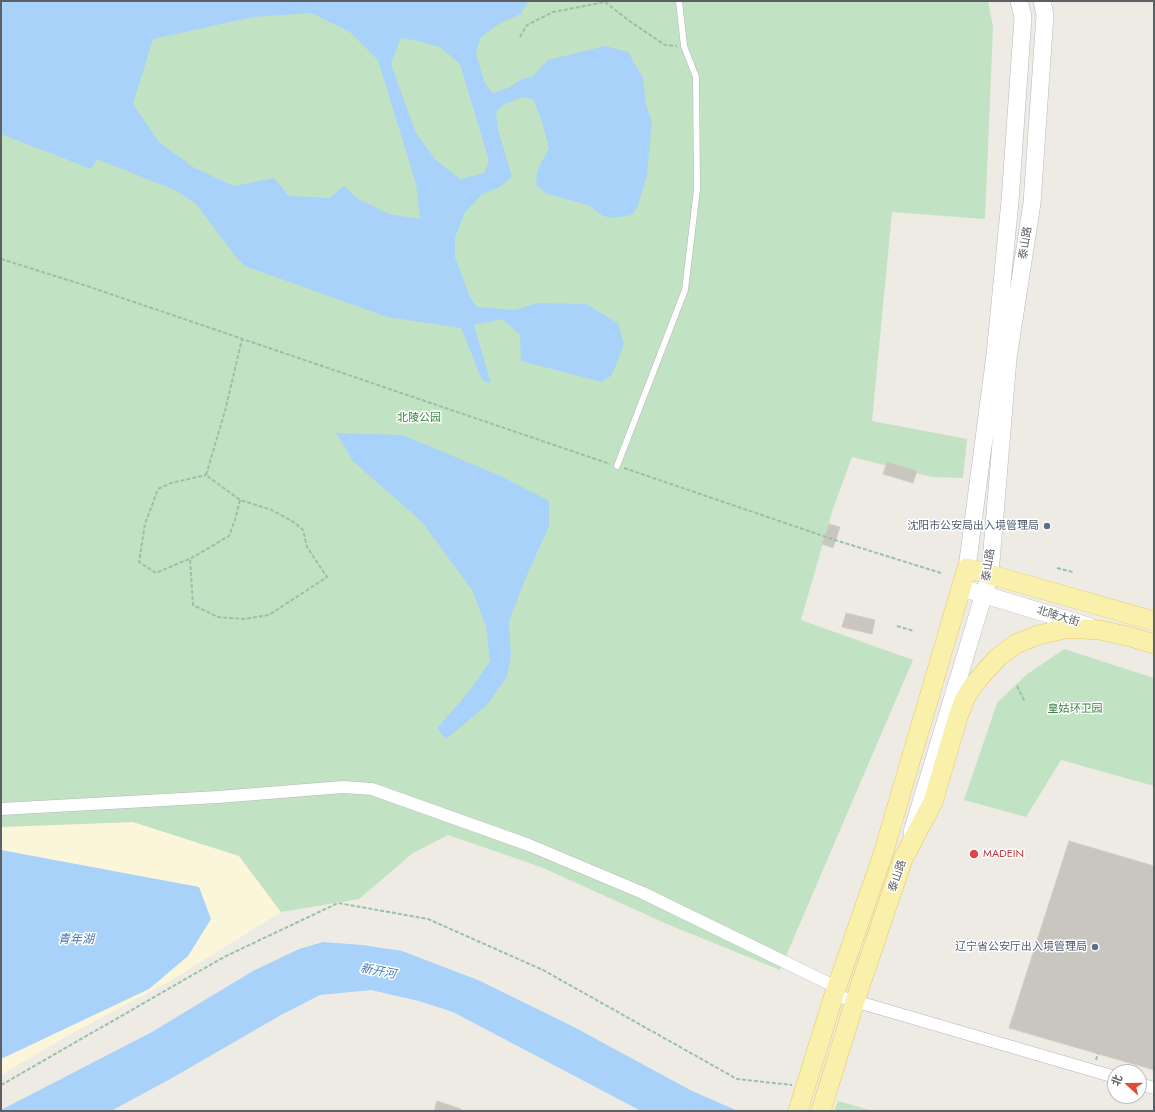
<!DOCTYPE html>
<html>
<head>
<meta charset="utf-8">
<style>
  body { margin:0 }
  #map { position:relative; width:1155px; height:1112px; overflow:hidden; background:#edebe3; font-family:Jost,"Noto Sans SC",sans-serif }
  canvas { display:block }
  .frame { position:absolute; inset:0; border:2px solid #5c5f63; pointer-events:none }
  .north { position:absolute; left:1107px; top:1064px; width:40px; height:40px; box-sizing:border-box; background:#fff; border:1px solid #bebfc1; border-radius:50%; rotate:291deg; font-size:11px; font-weight:700; line-height:16px; text-align:center; color:#5c5f63 }
  .north::after { content:''; display:block; margin:auto; width:14px; height:18px; background:#dd4e3a; clip-path:polygon(50% 0,100% 100%,50% 72%,0 100%) }
</style>
</head>
<body>
<div id="map">
<canvas width="1155" height="1112"></canvas>
<div class="frame"></div>
<div class="north">北</div>
</div>
<script>
const g = document.querySelector('canvas').getContext('2d');
g.lineJoin = 'round';
function paint(path, color) { g.fillStyle = color; g.fill(path, 'evenodd'); }
const toPath = rows => new Path2D(rows.map(r => 'M' + r).join(''));
function strokePath(path, color, width, dash) { g.strokeStyle = color; g.lineWidth = width; g.lineCap = dash ? 'butt' : 'round'; g.setLineDash(dash || []); g.stroke(path); }
function write(font, color, halo, rows, align = 'center') {
  g.font = font + ' Jost,"Noto Sans SC",sans-serif'; g.lineWidth = 3; g.setLineDash([]); g.textBaseline = 'middle'; g.strokeStyle = halo; g.fillStyle = color; for (const [text, x, y, turn = 0] of rows) {
    g.save(); g.translate(x, y); g.rotate((+turn || 0) * Math.PI / 180); g.textAlign = isNaN(turn) ? turn : align; if (halo) g.strokeText(text, 0, 0); g.fillText(text, 0, 0); g.restore();
  }
}
const commercial = toPath([
  [133,822,239,856,281,912,172,980,69,1035,1,1075,1,827]
]);
const green = toPath([
  [1,1,988,1,993,27,985,219,892,212,872,421,967,439,963,478,932,477,852,457,832,512,801,620,913,660,780,970,667,924,541,867,448,835,413,853,359,899,281,912,239,856,133,822,1,827],
  [1064,649,1154,678,1154,786,1061,760,1026,817,964,800,997,703,1026,675],
  [838,1101,873,1111,834,1111]
]);
const water = toPath([
  [1,1,528,1,521,14,500,23,481,37,476,53,484,81,492,93,508,88,520,80,533,76,548,60,605,46,628,52,643,78,646,104,652,122,647,175,638,206,632,215,613,218,603,216,588,205,547,194,536,185,537,171,549,148,543,125,534,100,522,97,503,105,496,112,498,130,512,176,501,186,481,195,464,214,455,238,455,257,470,297,477,307,515,310,537,303,586,304,618,323,624,344,612,375,602,382,521,361,520,335,502,319,474,325,491,383,482,380,461,328,387,317,245,266,236,257,196,204,177,191,97,159,91,169,1,134],
  [311,13,350,32,378,60,416,184,420,219,389,214,358,199,344,186,330,198,289,196,274,178,234,186,193,167,159,142,133,104,153,39,253,17],
  [401,38,414,40,440,47,460,64,489,161,484,173,460,179,435,159,416,133,391,64],
  [336,433,402,435,501,476,549,501,549,526,527,575,509,621,511,655,507,677,487,705,446,739,437,728,468,693,490,661,486,626,472,590,422,522,353,461],
  [1,850,199,887,211,919,188,956,149,989,1,1059],
  [323,942,362,945,402,951,478,980,572,1026,692,1091,738,1111,641,1111,453,1012,419,1001,371,990,320,995,281,1015,172,1078,111,1111,1,1111,1,1110,152,1032,253,971,299,949]
]);
const building = toPath([
  [887,462,917,471,913,483,883,474,887,462],
  [829,524,840,527,833,548,822,544,829,524],
  [846,613,875,620,872,634,842,627,846,613],
  [1069,841,1154,866,1154,1070,1009,1028,1069,841],
  [437,1101,461,1109,461,1111,434,1111,437,1101]
]);
const path = toPath([
  [520,37,527,25,553,12,605,2,628,20,665,45,677,46],
  [1,259,87,286,610,464],
  [624,468,835,540,941,573],
  [240,500,235,520,229,536,190,559,193,605,218,617,244,619,269,615,327,577,307,547,303,530,295,523,272,510,240,500,206,475,225,411,242,339],
  [189,559,156,573,139,562,145,524,158,489,171,483,206,475],
  [1057,568,1073,572],
  [897,626,914,631],
  [1017,686,1025,702],
  [1096,1060,1098,1053],
  [1,1085,224,957,338,903,428,919,543,970,737,1079,792,1085]
]);
const service = toPath([
  [617,466,685,290,697,189,696,77,684,46,679,1]
]);
const minor = toPath([
  [1,809,218,797,343,787,372,789,529,845,643,893,836,987],
  [834,995,1115,1077],
  [1139,1084,1154,1088]
]);
const secondary = toPath([
  [967,568,995,355,1010,201,1023,17,1019,1],
  [962,588,1088,626],
  [912,832,990,574,1008,358,1032,203,1045,15,1042,1]
]);
const primary = toPath([
  [798,1111,834,995,883,854,967,568,1154,621],
  [821,1111,855,1001,903,859,933,802,958,717,965,698,975,683,998,657,1016,644,1038,635,1065,629,1082,629,1100,630,1131,637,1154,644]
]);
const markers = [
  [1047,526,4,"#5c6f8a"],
  [974,854,5,"#e0444e"],
  [1095,947,4,"#5c6f8a"]
];
const streetNames = [
  ["泰山路",1026,243,-81],
  ["泰山路",989,565,-82],
  ["北陵大街",1058,617,17],
  ["泰山路",898,876,-71]
];
const parkNames = [
  ["北陵公园",419,418],
  ["皇姑环卫园",1075,709]
];
const serviceNames = [
  ["沈阳市公安局出入境管理局",1039,526],
  ["辽宁省公安厅出入境管理局",1087,947]
];
const healthNames = [
  ["MADEIN",983,854]
];
const waterNames = [
  ["青年湖",76,940],
  ["新开河",378,972,11]
];
paint(commercial, '#fbf5da');
paint(green, '#c2e3c3');
paint(water, '#a8d2f9');
paint(building, '#c9c6c0');
strokePath(building, '#d1cdc2', 1);
strokePath(service, '#b4b6ba', 7);
strokePath(minor, '#b4b6ba', 13);
strokePath(secondary, '#b7b9bf', 18);
strokePath(primary, '#e7c862', 20);
strokePath(path, '#9ac1a7', 2, [4, 2]);
strokePath(service, '#fff', 6);
strokePath(minor, '#fff', 12);
strokePath(secondary, '#fff', 17);
strokePath(primary, '#f9f0ac', 19);
for (const [x, y, r, color] of markers) { const dot = new Path2D(); dot.arc(x, y, r, 0, 2 * Math.PI); g.fillStyle = color; g.fill(dot); strokePath(dot, '#fff', 1.5); }
write('11px', '#5c5f63', '#fff', streetNames);
write('11px', '#3b8342', '#fff', parkNames);
write('11px', '#4e5e75', '#fff', serviceNames, 'right');
write('11px', '#be3a42', '#fff', healthNames, 'left');
write('italic 12px', '#4978b2', '#fff', waterNames);
</script>
</body>
</html>
